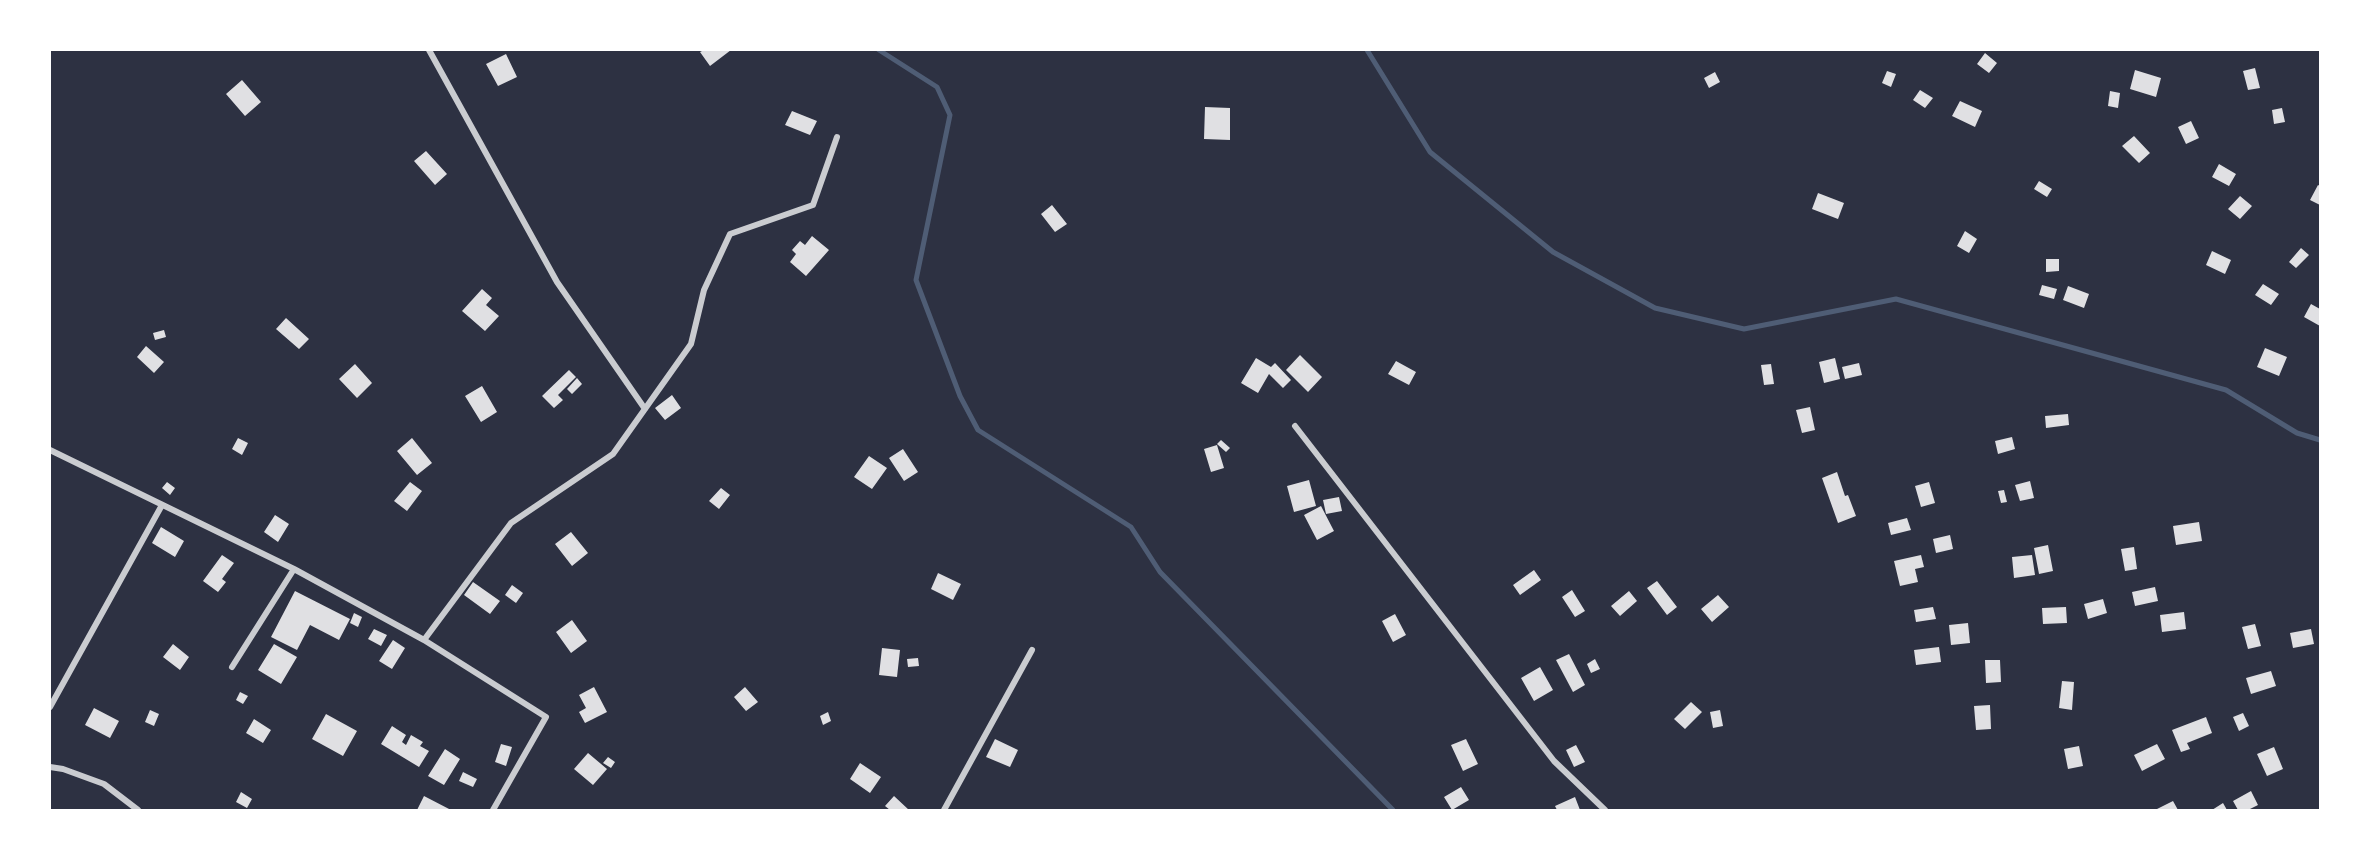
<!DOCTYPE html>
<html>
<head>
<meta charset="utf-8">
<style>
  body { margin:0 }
  #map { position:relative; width:2370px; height:860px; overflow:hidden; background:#2d3142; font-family:"PT Sans",sans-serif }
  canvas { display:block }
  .frame { position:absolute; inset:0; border:51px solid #fff; pointer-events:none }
</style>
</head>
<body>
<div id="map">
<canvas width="2370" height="860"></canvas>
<div class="frame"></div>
</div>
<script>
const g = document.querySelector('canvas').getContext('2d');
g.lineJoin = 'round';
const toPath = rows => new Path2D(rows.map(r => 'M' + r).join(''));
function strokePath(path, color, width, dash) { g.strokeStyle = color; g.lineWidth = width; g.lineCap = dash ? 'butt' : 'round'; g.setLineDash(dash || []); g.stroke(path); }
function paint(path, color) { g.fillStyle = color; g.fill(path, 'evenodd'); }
const stream = toPath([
  [879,50,937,87,950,115,916,280,960,396,978,430,1131,527,1160,572,1393,810],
  [1367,50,1430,152,1553,252,1655,308,1744,329,1896,299,2226,390,2297,433,2320,440]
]);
const building = toPath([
  [704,50,731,50,710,66,700,52],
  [1985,53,1997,63,1989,73,1977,64],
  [506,54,517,77,498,86,486,64],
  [2255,68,2260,88,2248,90,2243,71],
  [2135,70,2161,78,2156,97,2130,89],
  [1887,71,1896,74,1891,87,1882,83],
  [1715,72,1720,82,1709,88,1704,78],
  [242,80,261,102,245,116,226,94],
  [1920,90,1933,98,1925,108,1913,100],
  [2110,91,2120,93,2118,108,2108,106],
  [1960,101,1982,111,1975,127,1952,116],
  [1205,107,1230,108,1230,140,1204,139],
  [2282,108,2285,122,2274,124,2272,110],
  [792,111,817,121,810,135,785,125],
  [2191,121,2199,138,2186,144,2178,127],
  [2134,136,2150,153,2139,163,2122,146],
  [426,151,447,174,435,185,414,161],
  [2219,164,2236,174,2229,186,2212,177],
  [2039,181,2052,189,2047,197,2034,189],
  [2318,185,2320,186,2320,205,2310,200],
  [1818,193,1844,203,1838,219,1812,209],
  [2240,196,2252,206,2240,219,2228,209],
  [1052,205,1067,224,1055,232,1041,214],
  [1965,231,1977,239,1969,253,1957,246],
  [812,236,829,250,806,276,790,262,796,254,792,250,800,241,805,245],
  [2301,248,2309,255,2296,268,2289,262],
  [2212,251,2231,260,2225,274,2206,265],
  [2046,259,2059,259,2059,271,2046,272],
  [2263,284,2279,294,2271,305,2255,295],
  [2042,285,2057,289,2054,299,2039,295],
  [2068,286,2089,294,2084,308,2063,300],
  [482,289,492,298,486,305,499,316,485,331,462,311],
  [2311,304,2320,309,2320,326,2304,317],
  [286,318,309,339,299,349,276,329],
  [164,330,166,337,155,340,153,333],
  [146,346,164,362,154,373,137,357],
  [2265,348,2287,357,2279,376,2257,367],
  [1300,355,1322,377,1308,392,1286,370],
  [1256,358,1271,367,1275,363,1291,380,1283,388,1269,374,1258,393,1241,383],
  [1835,358,1840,379,1824,383,1819,362],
  [1396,361,1416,372,1409,385,1388,374],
  [1859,363,1862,375,1845,379,1842,367],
  [355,364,372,383,357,398,339,379],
  [1771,364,1774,384,1764,385,1761,365],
  [569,370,576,377,558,395,563,400,554,408,542,396],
  [577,378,582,384,572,394,567,389],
  [482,386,497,412,481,422,465,396],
  [672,395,681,408,665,420,655,408],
  [1810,407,1815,430,1802,433,1796,410],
  [2068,414,2069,425,2046,428,2045,416],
  [2012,437,2015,449,1998,454,1995,441],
  [238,438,248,443,242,455,232,449],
  [412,438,432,463,417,475,397,451],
  [1221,440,1230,448,1226,452,1217,444],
  [1217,445,1224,468,1211,472,1204,449],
  [903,449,918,472,904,481,889,458],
  [869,456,887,468,872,489,854,477],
  [1837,472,1845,496,1848,495,1856,516,1838,523,1822,478],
  [1309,480,1316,506,1294,512,1287,486],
  [2030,481,2034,498,2020,501,2015,485],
  [167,482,175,488,170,495,162,488],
  [410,482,422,491,407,511,394,501],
  [1929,482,1935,503,1921,507,1915,486],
  [721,488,730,495,719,509,709,501],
  [2004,490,2007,502,2001,503,1998,491],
  [1339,497,1342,511,1326,514,1323,500],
  [1321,506,1334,531,1317,540,1304,515],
  [275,515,289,524,278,542,264,532],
  [1907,518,1911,530,1891,535,1888,523],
  [2199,522,2202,541,2176,545,2173,526],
  [161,527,184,541,175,557,152,543],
  [571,532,588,553,572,566,555,544],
  [1950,535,1953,549,1936,553,1933,539],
  [2048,545,2053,571,2039,574,2034,548],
  [2134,547,2137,569,2125,571,2121,549],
  [222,555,234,563,222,579,226,582,218,592,203,581],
  [1921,555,1924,567,1915,569,1918,582,1900,586,1894,561],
  [2032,555,2035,575,2014,578,2012,557],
  [1534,570,1541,580,1520,595,1513,585],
  [938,573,961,584,953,600,931,589],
  [1657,581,1677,607,1667,615,1647,588],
  [473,582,500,601,490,614,464,595],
  [512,585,523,593,516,603,505,595],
  [2155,587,2158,601,2135,606,2132,592],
  [1572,590,1585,611,1575,617,1562,597],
  [295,591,350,619,339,640,310,625,297,650,271,637],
  [1629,591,1637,601,1620,616,1611,606],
  [1718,595,1729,607,1712,622,1701,609],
  [2103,599,2107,613,2088,619,2084,604],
  [1933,607,1936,619,1916,622,1914,610],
  [2066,607,2067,623,2043,624,2042,608],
  [2184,612,2186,629,2162,632,2160,615],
  [354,613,362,617,358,627,350,623],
  [1395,614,1406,635,1393,642,1382,621],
  [572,620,587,641,571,653,556,632],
  [1968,623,1970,643,1951,645,1949,625],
  [2255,624,2261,646,2248,649,2242,627],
  [374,629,387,635,381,646,368,639],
  [2311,629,2314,644,2293,648,2290,633],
  [393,640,405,648,392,669,379,661],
  [173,644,189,657,180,670,163,657],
  [274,644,297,657,281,684,258,670],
  [1939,647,1941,662,1916,665,1914,650],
  [882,648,900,650,897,677,879,675],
  [1569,654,1585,685,1573,692,1556,660],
  [918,658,919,666,908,667,907,659],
  [1595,659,1600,669,1591,673,1587,664],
  [1985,660,2000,660,2001,682,1986,683],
  [1540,667,1553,690,1534,701,1521,678],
  [2271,671,2276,686,2251,694,2246,678],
  [2062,681,2074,682,2072,710,2059,708],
  [594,687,607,712,585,723,579,712,586,708,579,695],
  [745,687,758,702,746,711,734,697],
  [240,692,248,696,243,704,236,700],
  [1691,702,1702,712,1685,729,1674,719],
  [1990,705,1991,729,1976,730,1974,706],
  [94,708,119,721,110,738,85,725],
  [150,710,159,714,154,726,145,722],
  [1720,710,1723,726,1713,728,1710,712],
  [828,712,831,721,823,725,820,716],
  [2243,713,2249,726,2239,731,2233,717],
  [326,714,357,731,343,756,312,739],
  [2206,717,2212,733,2187,743,2190,749,2181,752,2172,730],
  [254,719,271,730,263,743,246,733],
  [392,726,406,735,402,742,406,745,411,735,423,742,420,746,429,751,419,767,381,744],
  [995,739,1018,750,1010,767,986,757],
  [1466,739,1478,764,1463,771,1451,745],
  [501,744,512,747,506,766,495,762],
  [2157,744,2165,759,2142,771,2134,755],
  [1576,745,1585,762,1574,767,1566,750],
  [2079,746,2083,766,2068,769,2064,749],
  [2274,747,2283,769,2267,776,2257,754],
  [445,749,460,759,444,785,428,776],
  [588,753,607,769,593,785,574,769],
  [608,757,615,762,611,768,603,763],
  [860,763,881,777,870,793,850,779],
  [463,772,477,779,473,787,459,781],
  [1461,787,1469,800,1452,810,1444,797],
  [2251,791,2258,805,2248,810,2238,810,2233,801],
  [241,792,252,799,247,808,236,802],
  [424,796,451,810,417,810],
  [894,796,909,810,890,810,885,806],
  [1575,797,1580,810,1557,810,1555,806],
  [2173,801,2178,810,2155,810],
  [2223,803,2227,810,2212,810]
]);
const minor = toPath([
  [429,50,557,282,645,409],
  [1295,426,1554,761,1605,810],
  [50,450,294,569,424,640,546,717,493,810],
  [424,640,511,523,613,454,691,344,704,290,730,234,813,205,837,137],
  [232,667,294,569],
  [50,707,162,505],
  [50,767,63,769,104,784,138,810],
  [944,810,1032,650]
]);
strokePath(stream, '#4f5d75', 5);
paint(building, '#e0e0e3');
strokePath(minor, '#caccd0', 6);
</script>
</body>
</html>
